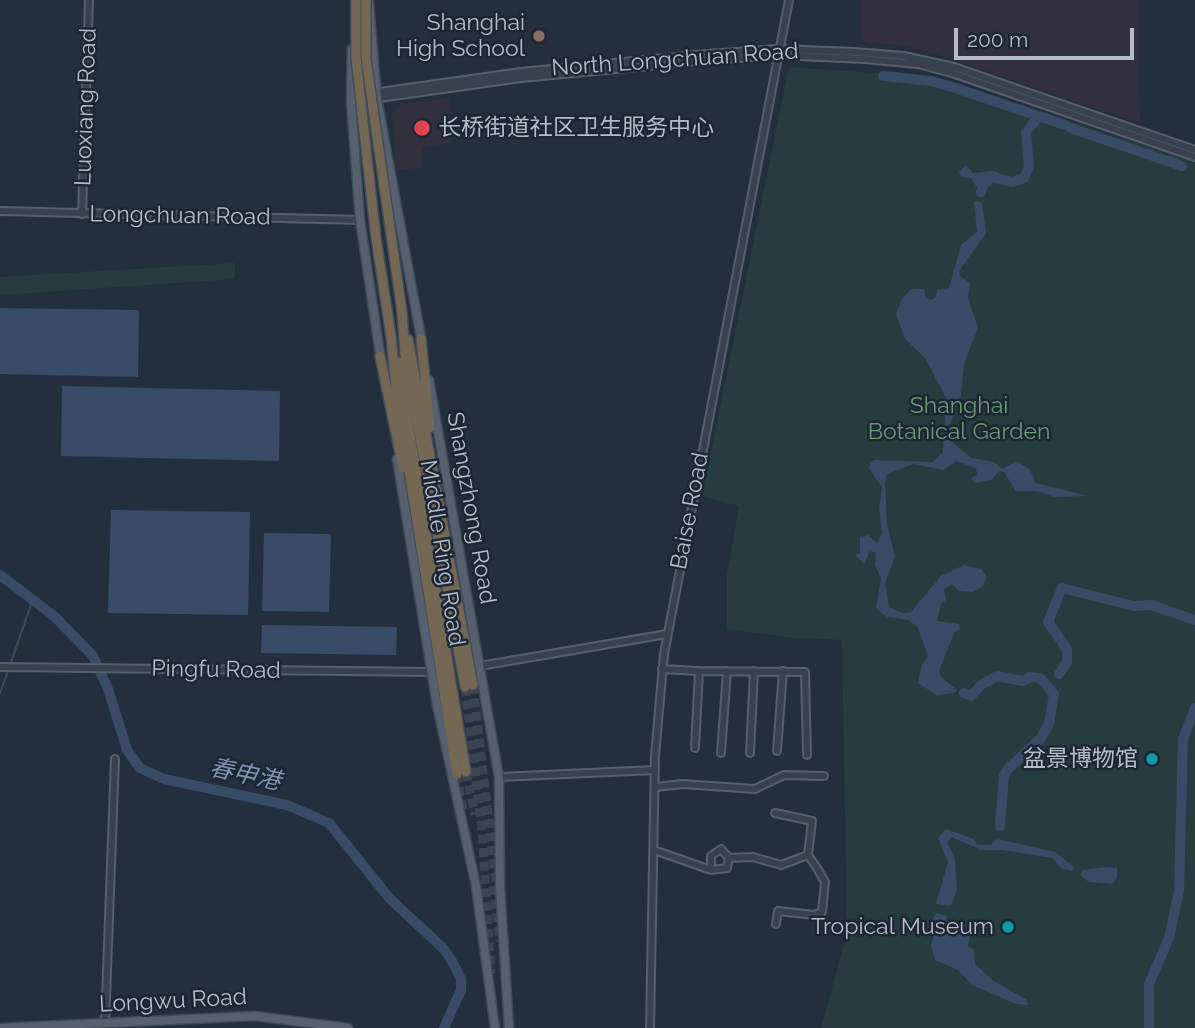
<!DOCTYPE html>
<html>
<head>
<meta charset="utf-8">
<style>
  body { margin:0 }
  #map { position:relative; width:1195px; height:1028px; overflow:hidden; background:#242f3e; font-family:Raleway,sans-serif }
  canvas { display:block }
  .scale { position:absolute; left:954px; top:28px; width:180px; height:32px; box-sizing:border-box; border:4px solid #b4bcc9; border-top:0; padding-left:9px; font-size:21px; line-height:24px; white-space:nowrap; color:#b4bcc9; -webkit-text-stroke:5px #1d2633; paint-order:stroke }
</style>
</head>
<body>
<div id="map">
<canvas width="1195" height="1028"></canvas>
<div class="scale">200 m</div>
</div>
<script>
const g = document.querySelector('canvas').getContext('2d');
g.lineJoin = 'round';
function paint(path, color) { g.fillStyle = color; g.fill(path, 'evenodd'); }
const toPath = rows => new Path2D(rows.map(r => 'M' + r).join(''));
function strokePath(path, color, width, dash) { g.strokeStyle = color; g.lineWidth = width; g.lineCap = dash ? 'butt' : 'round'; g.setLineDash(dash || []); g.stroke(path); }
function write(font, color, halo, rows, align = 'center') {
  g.font = font + ' Raleway,"Noto Sans SC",sans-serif'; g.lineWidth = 5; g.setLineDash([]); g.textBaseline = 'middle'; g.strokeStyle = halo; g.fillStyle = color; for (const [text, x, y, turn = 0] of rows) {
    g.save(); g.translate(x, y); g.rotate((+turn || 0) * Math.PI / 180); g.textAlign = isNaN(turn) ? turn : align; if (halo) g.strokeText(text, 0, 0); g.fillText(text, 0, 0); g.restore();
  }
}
const medical = toPath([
  [862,0,1138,0,1140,123,936,54,900,45,862,42],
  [449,98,451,143,422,147,423,168,396,170,392,114,401,104]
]);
const green = toPath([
  [789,67,906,75,952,82,1195,162,1195,1028,821,1028,847,934,842,640,794,638,727,629,727,574,739,506,702,496],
  [235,263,235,279,0,295,0,277]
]);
const water = toPath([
  [966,165,973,173,994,171,999,173,1000,178,986,189,976,186,971,178,961,177,959,172],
  [974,201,982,202,986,233,959,271,960,276,970,283,968,298,978,328,964,364,961,395,950,424,953,443,971,458,994,462,1002,469,1016,461,1020,463,1030,470,1036,483,1088,496,1054,497,1037,491,1016,491,1004,472,999,471,991,480,974,483,971,478,977,475,976,468,956,461,944,470,913,464,887,474,885,483,887,524,895,557,885,583,889,607,903,613,911,612,941,576,964,565,981,569,987,577,983,586,973,592,959,591,952,584,944,589,946,600,941,604,937,621,959,624,960,629,954,633,939,671,940,676,957,690,955,693,937,695,918,683,922,665,928,656,918,628,909,620,887,617,876,609,881,578,875,565,876,553,870,551,864,564,855,555,860,553,860,537,868,535,877,543,882,533,879,508,882,487,869,469,870,464,874,460,933,462,943,452,946,398,925,358,905,339,896,314,902,299,911,289,924,289,926,298,931,300,936,297,937,290,949,288,961,245,977,232],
  [0,308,139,310,138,377,0,374],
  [62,386,280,391,279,461,61,456],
  [111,510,250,512,248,615,108,613],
  [264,533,331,534,329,612,262,611],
  [262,625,397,627,396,655,261,653],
  [946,829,974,839,977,845,991,845,997,839,1055,852,1074,867,1073,871,1062,869,1052,858,1003,850,981,850,952,837,947,843,955,859,957,890,951,906,936,904,948,862,938,838],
  [1105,867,1117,868,1117,878,1112,884,1089,882,1080,875,1082,870],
  [937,913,947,916,946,929,970,935,968,946,974,950,975,964,992,980,1027,1000,1028,1005,1016,1004,972,985,958,970,935,960,931,946,935,929,932,919]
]);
const stream = toPath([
  [10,665,33,599],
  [0,693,8,671]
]);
const river = toPath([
  [883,76,931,81,952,87,1065,125],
  [1071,128,1182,166],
  [981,192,984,182,990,177,1013,182,1024,178,1029,167,1026,132,1039,116],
  [0,575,54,616,93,656,108,689,127,750,140,768,164,779,287,805,329,823,390,899,444,949,453,963,461,979,461,990,444,1028],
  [1059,674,1067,662,1067,649,1048,622,1062,588,1134,606,1151,605,1195,620],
  [964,693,971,696,981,685,997,676,1023,681,1030,677,1040,678,1054,694,1049,724,1041,738,1008,769,1004,776,1000,826],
  [1149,1028,1149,984,1169,938,1179,891,1183,739,1195,708]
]);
const highwayTunnel = toPath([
  [473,685,497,891],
  [465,687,482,830,491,974],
  [466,772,475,815],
  [457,774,463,811],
  [493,886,500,941]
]);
const minor = toPath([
  [351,96,521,72,695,55,778,49,855,52,904,56,954,67,1195,150],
  [351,102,521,78,702,61,777,55,864,59,918,64,952,73,1195,157],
  [0,211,360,220],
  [82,214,89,0],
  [480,666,667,634],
  [0,667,432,672],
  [662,669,699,671],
  [695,748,699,671,805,672,807,755],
  [777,751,783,671],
  [721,753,727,671],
  [750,753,754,671],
  [499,777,655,770],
  [655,787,683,784,755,789,784,775,824,776],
  [775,813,812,821,808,855],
  [654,850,711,870,727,868,729,858,721,849,711,856,711,870],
  [729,858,753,857,781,865,808,855,817,868,825,882,822,912,814,915,778,911,776,924],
  [105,1024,115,759],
  [650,1028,655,756,664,654,789,0]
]);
const major = toPath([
  [369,3,377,99,422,343],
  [352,49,351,102,360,220,381,360],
  [429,380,499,777,500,887,509,1028],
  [397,459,437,705,476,886,495,1028],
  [0,1028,255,1016,348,1028]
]);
const highway = toPath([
  [402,312,405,354,465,687],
  [391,336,396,389,457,774],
  [408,339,473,685],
  [421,339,430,428],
  [380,356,403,468],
  [398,362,466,772]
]);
const highwayBridge = toPath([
  [356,0,356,58,376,238,391,336],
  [366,0,366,59,402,312]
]);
const markers = [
  [539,36,7,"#8d6e63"],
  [422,128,9,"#e0444e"],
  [1152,759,7,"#0f9aa8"],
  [1008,927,7,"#0f9aa8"]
];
const poiNames = [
  ["Shanghai",525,23],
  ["High School",525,49],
  ["长桥街道社区卫生服务中心",438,128,"left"],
  ["盆景博物馆",1138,759],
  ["Tropical Museum",994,927]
];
const streetNames = [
  ["North Longchuan Road",675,60,-4],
  ["Luoxiang Road",86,107,-88],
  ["Longchuan Road",180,216,1],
  ["Shangzhong Road",471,508,80],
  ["Baise Road",690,511,-79],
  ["Middle Ring Road",442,553,81],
  ["Pingfu Road",216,670,1],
  ["Longwu Road",173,1001,-3]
];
const parkNames = [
  ["Shanghai",959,406],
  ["Botanical Garden",959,432]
];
const waterNames = [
  ["春申港",245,775,12]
];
paint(medical, '#32303f');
paint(green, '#263c3f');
paint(water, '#394c67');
strokePath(stream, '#394c67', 2);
strokePath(river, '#394c67', 10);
strokePath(highwayTunnel, '#3a4453', 9, [9, 4.5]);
strokePath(minor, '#565f6c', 10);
strokePath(major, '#414a57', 11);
strokePath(highway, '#434c59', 12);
strokePath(minor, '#38414e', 6);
strokePath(major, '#56606e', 8);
strokePath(highway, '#746855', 9);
strokePath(highwayBridge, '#434c59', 12, []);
strokePath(highwayBridge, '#746855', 9);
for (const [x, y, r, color] of markers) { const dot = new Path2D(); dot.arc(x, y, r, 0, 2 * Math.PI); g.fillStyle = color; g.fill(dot); strokePath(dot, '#1d2633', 2.5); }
write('23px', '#b4bcc9', '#1d2633', poiNames, 'right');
write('23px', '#b4bcc9', '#1d2633', streetNames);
write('23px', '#6b9a76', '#1d2633', parkNames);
write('italic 24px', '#7c92b1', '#1d2633', waterNames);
</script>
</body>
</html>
